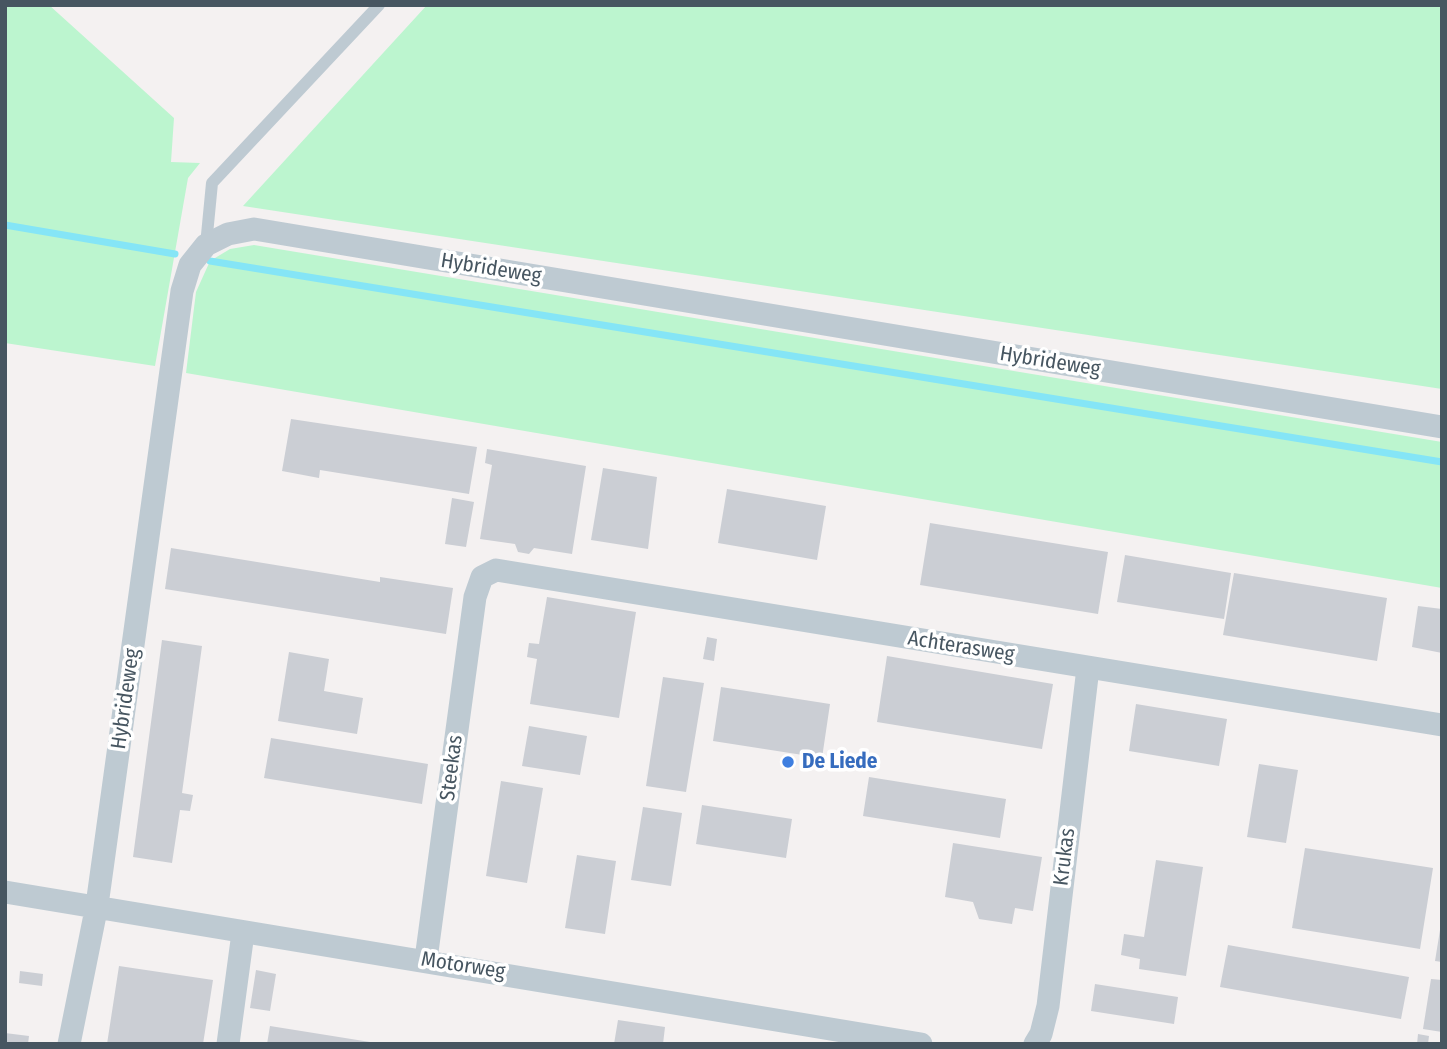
<!DOCTYPE html>
<html>
<head>
<meta charset="utf-8">
<style>
  body { margin:0 }
  #map { position:relative; width:1447px; height:1049px; overflow:hidden; background:#f4f1f1; font-family:"Fira Sans Condensed",sans-serif }
  canvas { display:block }
  .frame { position:absolute; inset:0; border:7px solid #475661; pointer-events:none }
</style>
</head>
<body>
<div id="map">
<canvas width="1447" height="1049"></canvas>
<div class="frame"></div>
</div>
<script>
const g = document.querySelector('canvas').getContext('2d');
g.lineJoin = 'round';
function paint(path, color) { g.fillStyle = color; g.fill(path, 'evenodd'); }
const toPath = rows => new Path2D(rows.map(r => 'M' + r).join(''));
function strokePath(path, color, width, dash) { g.strokeStyle = color; g.lineWidth = width; g.lineCap = dash ? 'butt' : 'round'; g.setLineDash(dash || []); g.stroke(path); }
function write(font, color, halo, rows, align = 'center') {
  g.font = font + ' "Fira Sans Condensed",sans-serif'; g.lineWidth = 7; g.setLineDash([]); g.textBaseline = 'middle'; g.strokeStyle = halo; g.fillStyle = color; for (const [text, x, y, turn = 0] of rows) {
    g.save(); g.translate(x, y); g.rotate((+turn || 0) * Math.PI / 180); g.textAlign = isNaN(turn) ? turn : align; if (halo) g.strokeText(text, 0, 0); g.fillText(text, 0, 0); g.restore();
  }
}
const green = toPath([
  [5,5,49,5,174,118,171,162,200,163,188,178,155,366,5,343],
  [427,5,1442,5,1442,389,243,206],
  [254,245,1442,442,1442,588,186,373,196,292,210,261,230,249]
]);
const stream = toPath([
  [5,225,175,254],
  [210,261,1442,462]
]);
const building = toPath([
  [291,419,477,447,469,494,320,470,319,478,282,471],
  [487,449,586,466,572,554,534,548,529,554,518,552,515,544,480,539,492,465,485,463],
  [603,468,657,477,648,549,591,540],
  [727,489,826,506,817,560,718,543],
  [452,498,474,502,466,547,445,544],
  [930,523,1108,552,1098,614,920,585],
  [171,548,380,582,380,577,453,588,446,634,165,589],
  [1125,555,1231,573,1224,619,1117,602],
  [1234,573,1387,598,1377,661,1223,635],
  [547,597,636,612,619,718,530,704,537,659,527,657,529,643,539,644],
  [1418,606,1442,609,1442,653,1412,647],
  [707,637,717,639,714,661,703,659],
  [162,640,202,646,182,793,193,795,190,811,180,810,172,863,133,857],
  [289,652,329,659,324,691,363,698,357,734,278,721],
  [887,656,1053,684,1042,749,877,722],
  [663,677,704,683,686,792,646,786],
  [721,687,830,704,822,758,713,741],
  [1136,704,1227,719,1219,766,1129,751],
  [529,726,587,736,580,775,522,766],
  [271,738,428,764,422,804,264,778],
  [1259,764,1298,770,1286,843,1247,837],
  [869,777,1006,799,1000,838,863,816],
  [501,781,543,788,527,883,486,876],
  [702,805,792,819,786,858,696,844],
  [643,807,682,813,671,886,631,880],
  [953,843,1042,857,1033,911,1015,908,1012,924,979,919,973,902,945,897],
  [1305,848,1433,868,1420,949,1292,928],
  [577,855,616,861,605,934,565,928],
  [1156,860,1203,867,1186,976,1139,969,1140,959,1121,955,1124,934,1144,937],
  [1440,930,1442,930,1442,962,1435,961],
  [1228,945,1409,977,1401,1019,1220,987],
  [119,966,213,980,203,1044,107,1044],
  [256,970,276,974,270,1011,250,1008],
  [20,971,43,974,42,986,19,983],
  [1431,979,1442,980,1442,1032,1423,1029],
  [1095,984,1178,997,1174,1024,1091,1011],
  [618,1020,665,1027,663,1044,614,1044],
  [270,1026,370,1042,369,1044,267,1044],
  [5,1033,29,1036,28,1044,5,1044],
  [1418,1034,1429,1036,1428,1044,1417,1044]
]);
const service = toPath([
  [206,245,212,183,379,5]
]);
const minor = toPath([
  [5,892,921,1044],
  [426,959,475,597,482,577,496,570,1442,725],
  [69,1044,97,905,182,291,190,265,206,245,228,234,254,229,1442,427],
  [228,1044,243,933],
  [1035,1044,1041,1034,1048,1006,1088,668]
]);
const markers = [
  [788,762,7,"#3f7fe0"]
];
const streetNames = [
  ["Hybrideweg",491,269,9],
  ["Hybrideweg",1050,362,9],
  ["Achterasweg",961,647,9],
  ["Hybrideweg",126,699,-82],
  ["Steekas",452,768,-83],
  ["Krukas",1065,857,-83],
  ["Motorweg",463,966,9]
];
const shopNames = [
  ["De Liede",802,762]
];
paint(green, '#bcf5cf');
strokePath(stream, '#85e5f6', 7);
paint(building, '#cbced4');
strokePath(service, '#becad2', 12);
strokePath(minor, '#becad2', 23);
for (const [x, y, r, color] of markers) { const dot = new Path2D(); dot.arc(x, y, r, 0, 2 * Math.PI); g.fillStyle = color; g.fill(dot); strokePath(dot, '#fff', 2.5); }
write('21px', '#475661', '#fff', streetNames);
write('bold 21px', '#366cbe', '#fff', shopNames, 'left');
</script>
</body>
</html>
